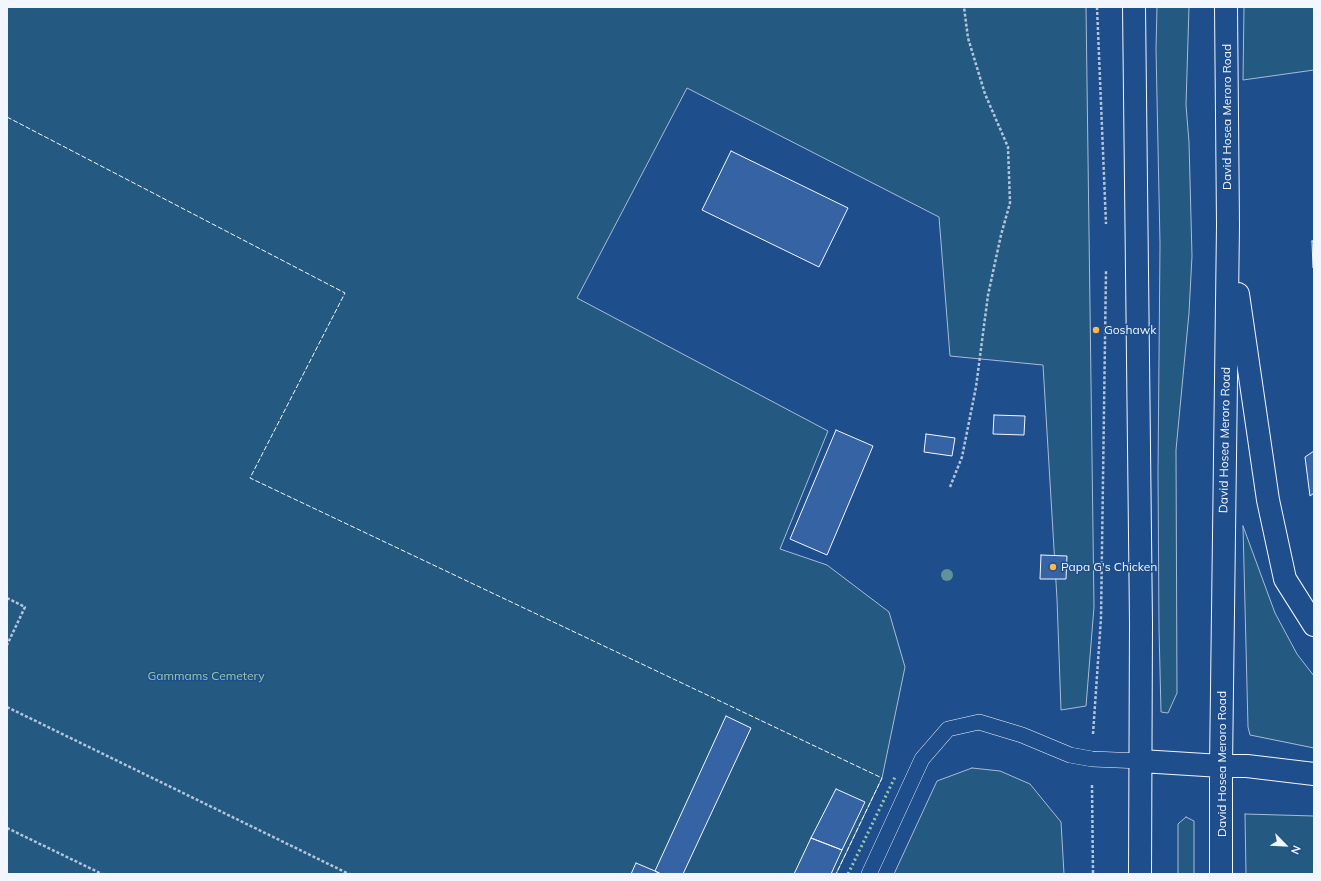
<!DOCTYPE html>
<html>
<head>
<meta charset="utf-8">
<style>
  body { margin:0 }
  #map { position:relative; width:1321px; height:881px; overflow:hidden; background:#1f4e8c; font-family:Mulish,sans-serif }
  canvas { display:block }
  .frame { position:absolute; inset:0; border:8px solid #f2f6ff; pointer-events:none }
  .north { position:absolute; left:1265px; top:825px; width:40px; height:40px; -webkit-text-stroke:3px #1f4e8c; paint-order:stroke; rotate:114deg; font-size:11px; font-weight:700; line-height:16px; text-align:center; color:#f2f6ff }
  .north::after { content:''; display:block; margin:auto; width:14px; height:18px; background:#f2f6ff; clip-path:polygon(50% 0,100% 100%,50% 72%,0 100%) }
</style>
</head>
<body>
<div id="map">
<canvas width="1321" height="881"></canvas>
<div class="frame"></div>
<div class="north">N</div>
</div>
<script>
const g = document.querySelector('canvas').getContext('2d');
g.lineJoin = 'round';
function paint(path, color) { g.fillStyle = color; g.fill(path, 'evenodd'); }
const toPath = rows => new Path2D(rows.map(r => 'M' + r).join(''));
function strokePath(path, color, width, dash) { g.strokeStyle = color; g.lineWidth = width; g.lineCap = dash ? 'butt' : 'round'; g.setLineDash(dash || []); g.stroke(path); }
function write(font, color, halo, rows, align = 'center') {
  g.font = font + ' Mulish,sans-serif'; g.lineWidth = 3; g.setLineDash([]); g.textBaseline = 'middle'; g.strokeStyle = halo; g.fillStyle = color; for (const [text, x, y, turn = 0] of rows) {
    g.save(); g.translate(x, y); g.rotate((+turn || 0) * Math.PI / 180); g.textAlign = isNaN(turn) ? turn : align; if (halo) g.strokeText(text, 0, 0); g.fillText(text, 0, 0); g.restore();
  }
}
const green = toPath([
  [7,7,1086,7,1094,607,1086,706,1061,710,1057,599,1043,365,950,356,939,217,687,88,577,298,828,431,780,549,827,565,889,612,905,667,882,778,836,874,7,874,7,7],
  [1157,7,1189,7,1186,105,1189,142,1192,256,1189,313,1176,450,1177,693,1168,713,1161,712,1159,629,1158,472,1160,244,1156,49,1157,7],
  [1244,7,1314,7,1314,70,1243,80,1244,7],
  [1243,526,1275,613,1297,654,1314,676,1314,748,1250,735,1248,727,1243,526],
  [972,768,1000,771,1030,784,1061,822,1064,874,894,874,937,781,972,768],
  [1245,814,1314,816,1314,874,1246,874,1245,814],
  [1186,817,1194,821,1194,874,1178,874,1178,824,1186,817]
]);
const building = toPath([
  [731,151,848,208,819,267,702,210,731,151],
  [1312,241,1314,241,1314,268,1313,268,1312,241],
  [994,415,1025,416,1024,435,993,434,994,415],
  [836,430,873,446,827,555,790,539,836,430],
  [926,434,955,438,952,456,924,452,926,434],
  [1314,451,1314,493,1310,496,1305,457,1314,451],
  [1041,555,1067,556,1066,579,1040,579,1041,555],
  [726,716,751,728,683,874,661,874,655,871,726,716],
  [836,789,865,802,842,850,811,838,836,789],
  [811,838,842,850,831,874,794,874,811,838],
  [636,863,655,871,661,874,631,874,636,863]
]);
const path = toPath([
  [1097,7,1106,224],
  [950,487,962,457,976,387,988,295,1001,235,1010,203,1008,147,985,94,968,38,964,7],
  [7,598,25,607,7,645],
  [7,707,349,874],
  [1093,734,1101,618,1106,271],
  [1092,785,1093,874],
  [7,828,102,874]
]);
const lane = toPath([
  [869,874,922,759,948,729,979,722,1022,735,1070,755,1092,759,1141,761]
]);
const secondary = toPath([
  [1134,7,1141,623,1140,874],
  [1238,294,1268,500,1285,579,1314,625],
  [1141,761,1221,766,1247,766,1314,774],
  [1221,874,1221,766,1228,225,1226,7]
]);
const hedge = toPath([
  [848,874,896,775]
]);
const fence = toPath([
  [7,117,345,293,250,478,882,778,836,874]
]);
const trees = [
  [947,575]
];
const markers = [
  [1096,330,4,"#ffb74d"],
  [1053,567,4,"#ffb74d"]
];
const streetNames = [
  ["David Hosea Meroro Road",1227,117,-90],
  ["David Hosea Meroro Road",1225,440,-89],
  ["David Hosea Meroro Road",1222,764,-90]
];
const poiNames = [
  ["Goshawk",1104,330],
  ["Papa G's Chicken",1061,567]
];
const parkNames = [
  ["Gammams Cemetery",206,676]
];
paint(green, '#245a82');
strokePath(green, '#a8bbd7', 1);
paint(building, '#3563a3');
strokePath(building, '#f2f6ff', 1);
strokePath(lane, '#f2f6ff', 16);
strokePath(secondary, '#f2f6ff', 24);
strokePath(path, '#b3c4dc', 2.5, [3, 2]);
strokePath(lane, '#1f4e8c', 15);
strokePath(secondary, '#1f4e8c', 22);
strokePath(hedge, '#97c8a6', 3, [2, 3]);
strokePath(fence, '#f2f6ff', 1, [5, 2]);
g.fillStyle = '#61919a';
for (const [x, y] of trees) { g.beginPath(); g.arc(x, y, 6, 0, 2 * Math.PI); g.fill(); }
for (const [x, y, r, color] of markers) { const dot = new Path2D(); dot.arc(x, y, r, 0, 2 * Math.PI); g.fillStyle = color; g.fill(dot); strokePath(dot, '#1f4e8c', 1.5); }
write('12px', '#f2f6ff', '#1f4e8c', streetNames);
write('12px', '#f2f6ff', '#1f4e8c', poiNames, 'left');
write('12px', '#97c8a6', '#1f4e8c', parkNames);
</script>
</body>
</html>
